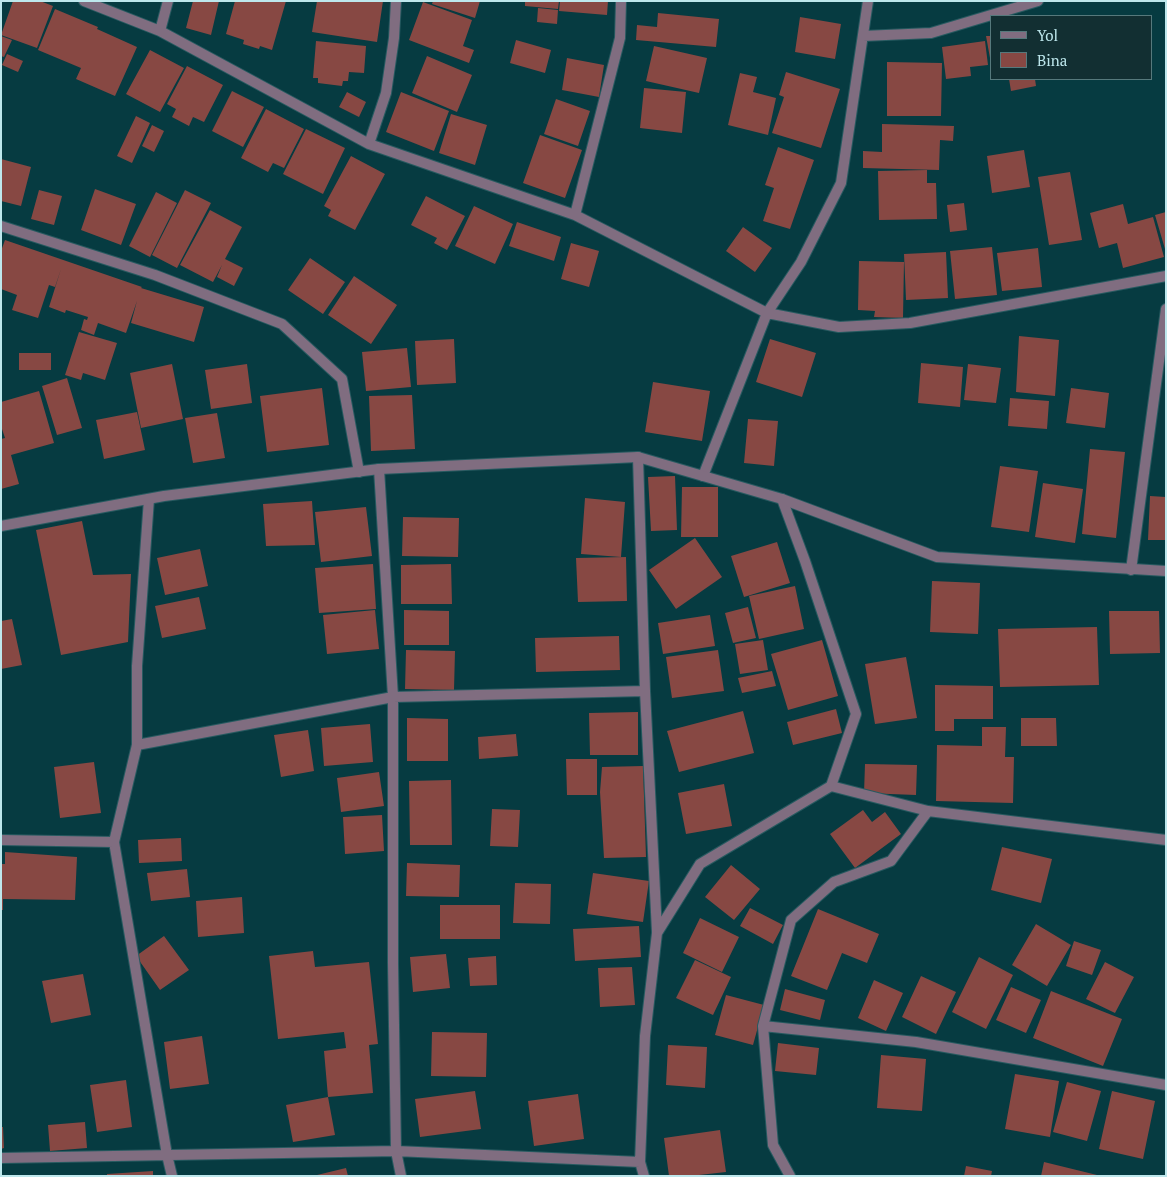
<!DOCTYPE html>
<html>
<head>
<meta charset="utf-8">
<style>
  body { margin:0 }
  #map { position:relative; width:1167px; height:1177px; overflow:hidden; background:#063b41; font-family:"PT Serif",serif }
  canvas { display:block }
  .frame { position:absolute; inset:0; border:2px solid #bde7ec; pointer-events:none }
  .legend { position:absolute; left:990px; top:15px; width:162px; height:65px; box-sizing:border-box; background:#122f32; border:1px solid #56797c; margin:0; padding:6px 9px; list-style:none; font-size:15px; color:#bde7ec }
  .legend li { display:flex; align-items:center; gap:10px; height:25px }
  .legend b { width:25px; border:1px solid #56797c }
</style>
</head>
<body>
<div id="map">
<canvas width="1167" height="1177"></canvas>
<div class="frame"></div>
<ul class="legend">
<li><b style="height:6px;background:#806d80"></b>Yol</li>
<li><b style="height:14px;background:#874843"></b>Bina</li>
</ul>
</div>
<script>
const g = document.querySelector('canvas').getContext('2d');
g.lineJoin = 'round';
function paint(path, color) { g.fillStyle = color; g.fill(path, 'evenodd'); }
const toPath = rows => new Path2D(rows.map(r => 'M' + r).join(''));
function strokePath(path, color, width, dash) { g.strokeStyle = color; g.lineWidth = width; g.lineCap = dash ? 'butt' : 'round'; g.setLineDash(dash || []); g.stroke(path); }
const building = toPath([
  [13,1,40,1,53,6,37,48,1,35],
  [193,1,219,1,211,35,186,28],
  [235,1,286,1,272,50,260,46,259,49,243,44,244,40,226,34],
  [317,1,383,1,377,42,312,32],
  [433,1,480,1,475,18,432,4],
  [525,1,559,1,558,9,525,6],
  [560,1,608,1,607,15,559,11],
  [423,2,472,20,463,46,474,50,469,63,409,40],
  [538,8,558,10,557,24,537,22],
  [55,9,98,27,97,29,137,47,115,96,76,79,81,68,38,50],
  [658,13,719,19,716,47,636,40,637,25,657,27],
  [800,17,841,24,835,59,795,52],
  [1,36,12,40,4,57,1,56],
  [986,36,991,36,991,58,990,58],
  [516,40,551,50,545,73,510,63],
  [316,41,366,46,364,73,349,72,348,81,343,81,342,86,318,83,318,78,313,78],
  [985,41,988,65,970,67,971,76,946,79,942,47],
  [654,46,707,58,699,93,646,81],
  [150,50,184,68,160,112,126,94],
  [7,54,23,61,18,72,2,65],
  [427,56,472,75,457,112,412,93],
  [567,58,604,65,599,97,562,90],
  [887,62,942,63,941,116,887,116],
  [187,66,223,85,204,122,193,117,189,126,172,117,176,109,167,104],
  [786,72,840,89,821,148,772,133,784,97,779,95],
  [740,73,757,77,753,92,776,98,768,135,728,125],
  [1009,79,1035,79,1036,86,1011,91],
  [644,88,686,92,682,133,640,128],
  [232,91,264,107,243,147,212,131],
  [347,92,366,102,359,117,339,107],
  [401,92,449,111,434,151,386,132],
  [556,99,590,111,578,146,544,134],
  [266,109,304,129,284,168,273,163,268,172,241,158],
  [451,114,487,125,475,165,439,153],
  [136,116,150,123,132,163,117,156],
  [882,124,954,126,953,141,940,140,939,170,863,168,863,151,882,152],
  [152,125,164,131,154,152,142,146],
  [306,129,345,148,323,194,283,174],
  [540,135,582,150,565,198,523,183],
  [778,147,814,160,790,229,763,221,774,188,765,185],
  [1024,150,1030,187,992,193,987,156],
  [351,156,385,174,355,230,328,216,331,210,324,206],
  [1,159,31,167,21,206,1,201],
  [927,170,927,183,936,183,937,219,879,220,878,171],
  [1070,172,1082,240,1049,245,1038,177],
  [95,189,136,204,121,245,81,230],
  [39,190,62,196,54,225,31,219],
  [185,190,211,203,177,268,152,255],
  [156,192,177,203,150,257,129,246],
  [426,196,465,216,447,250,434,243,437,238,411,225],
  [964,203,967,230,950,232,947,205],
  [1123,204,1128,224,1153,217,1164,257,1123,268,1117,243,1099,248,1090,213],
  [474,206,513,224,495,264,455,246],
  [210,210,242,227,225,259,243,268,234,286,217,277,222,265,213,282,180,265],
  [1166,212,1166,249,1165,249,1155,215],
  [517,222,561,237,554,261,509,246],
  [743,227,772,248,755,272,726,251],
  [5,240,142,287,141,288,204,307,194,342,131,323,137,301,126,333,98,323,94,335,81,330,84,319,87,320,88,317,66,310,65,313,49,307,61,269,55,287,49,285,38,318,12,310,17,295,1,289,1,251],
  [571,243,599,251,589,287,561,279],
  [992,247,997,295,955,299,950,251],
  [1038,248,1042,287,1002,291,997,253],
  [946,252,948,298,906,300,904,254],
  [310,258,345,282,323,314,288,290],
  [859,261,904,262,903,318,874,317,875,311,858,310],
  [354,276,397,305,371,344,328,315],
  [79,332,117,343,105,380,83,373,81,380,65,375],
  [1019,336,1059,340,1055,396,1016,392],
  [454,339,456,383,417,385,415,341],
  [770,339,816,353,802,397,756,382],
  [407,348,411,387,366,391,362,352],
  [19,353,51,353,51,370,19,370],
  [921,363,963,367,960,407,918,403],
  [172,364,183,419,141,428,130,373],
  [247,364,252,403,211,409,205,370],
  [968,364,1001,368,996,403,964,400],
  [67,378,82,428,57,435,42,386],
  [653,382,710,391,702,441,645,432],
  [322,388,329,445,267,452,260,396],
  [1071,388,1109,393,1105,428,1066,423],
  [39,391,54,443,11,455,19,484,1,489,1,439,5,438,1,426,1,402],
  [412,395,415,449,371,451,369,396],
  [1010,398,1049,401,1047,429,1008,426],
  [137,412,145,450,104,459,96,420],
  [217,413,225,458,193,463,185,418],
  [748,419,778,421,774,466,744,463],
  [1090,449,1125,452,1116,538,1082,534],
  [1000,466,1038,471,1029,532,991,527],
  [675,476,677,530,651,531,648,477],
  [1043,483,1083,489,1075,543,1035,537],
  [682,487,718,487,718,537,681,537],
  [1150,496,1166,497,1166,540,1148,540],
  [585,498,625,502,621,557,581,554],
  [312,501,315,545,266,546,263,504],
  [366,507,372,556,321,562,315,512],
  [403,517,459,518,458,557,402,556],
  [82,521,93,575,131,574,128,642,61,655,36,530],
  [695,538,722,577,676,609,649,570],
  [777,542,790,583,744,597,731,556],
  [200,549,208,586,165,595,157,558],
  [626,557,627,601,578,602,576,558],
  [373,564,376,609,319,613,315,568],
  [451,564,452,604,401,604,401,565],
  [932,581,980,583,978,634,930,632],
  [795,586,804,629,759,639,749,596],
  [199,597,206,629,162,638,155,606],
  [748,607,756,638,733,643,725,613],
  [375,610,379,649,327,654,323,615],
  [404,610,449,611,449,645,404,645],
  [1109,611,1159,611,1160,653,1110,654],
  [710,615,715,646,663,654,658,623],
  [12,619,22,665,1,669,1,621],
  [1097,627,1099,685,1000,687,998,629],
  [619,636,620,670,536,672,535,638],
  [763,640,768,670,740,674,735,644],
  [822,640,838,696,788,710,771,654],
  [406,650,455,651,454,690,405,689],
  [718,650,724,691,672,698,666,657],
  [906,657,917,718,875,724,865,664],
  [772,671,776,686,742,693,738,678],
  [935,685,993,686,993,719,954,719,954,731,935,731],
  [836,709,842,733,793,745,787,722],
  [743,711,754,753,679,772,667,731],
  [638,712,638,755,590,755,589,713],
  [407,718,448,719,448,761,407,761],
  [1021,718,1056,718,1057,746,1021,746],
  [370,724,373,762,324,766,321,728],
  [982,727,1006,727,1005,757,1014,757,1013,803,936,801,937,745,982,746],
  [308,730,314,771,281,777,274,735],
  [516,734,518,756,479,759,478,737],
  [566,759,597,759,597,795,567,795],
  [94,762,101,813,60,818,54,767],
  [865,764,917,765,916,795,864,793],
  [643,766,646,857,604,858,600,792,602,767],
  [379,772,384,806,341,812,337,778],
  [451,780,452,845,410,845,409,781],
  [724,784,732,826,686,834,678,793],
  [492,809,520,810,518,847,490,846],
  [863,810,872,822,885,812,901,834,855,868,830,834],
  [382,815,384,851,345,854,343,817],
  [181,838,182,861,139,863,138,840],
  [1002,847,1052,859,1041,903,991,890],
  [5,852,77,857,75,900,3,899,3,910,1,910,1,864,5,864],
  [407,863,460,865,459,897,406,896],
  [731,865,760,889,734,920,705,897],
  [187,869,190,897,151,901,147,873],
  [593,873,649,881,643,922,587,914],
  [515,883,551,884,550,924,513,923],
  [242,897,244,933,198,937,196,901],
  [440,905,500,905,500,939,440,939],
  [750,908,783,925,773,944,740,926],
  [818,909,879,934,867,963,842,953,827,990,791,976],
  [700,918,739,937,722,972,683,953],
  [1036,924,1071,945,1047,986,1012,965],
  [639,926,641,957,575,961,573,929],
  [164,936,189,970,160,990,136,956],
  [1074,941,1101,950,1092,975,1066,966],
  [313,951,315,967,369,962,378,1044,369,1045,373,1093,328,1097,324,1051,346,1048,344,1032,278,1039,269,956],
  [446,954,450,988,413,992,410,957],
  [496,956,497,985,470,986,468,958],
  [979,957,1013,975,986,1029,952,1012],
  [695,960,731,977,713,1015,676,998],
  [1105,962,1134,977,1115,1013,1086,999],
  [632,967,635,1005,600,1007,598,968],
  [83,974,91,1015,51,1023,42,981],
  [921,976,956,992,936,1034,902,1017],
  [874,980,903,993,886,1031,858,1018],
  [1011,987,1041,1000,1026,1033,996,1020],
  [785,989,825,1000,820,1020,780,1010],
  [1051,991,1122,1019,1103,1066,1033,1038],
  [726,995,764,1005,753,1045,715,1035],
  [432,1032,487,1033,486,1077,431,1076],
  [202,1036,209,1084,170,1089,164,1042],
  [778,1043,819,1048,816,1075,775,1071],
  [668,1045,707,1047,705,1088,666,1085],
  [881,1055,926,1059,922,1111,877,1108],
  [1015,1074,1059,1081,1050,1137,1005,1129],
  [126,1080,132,1127,97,1132,90,1085],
  [1067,1082,1101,1091,1087,1141,1053,1132],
  [475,1091,481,1129,420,1137,415,1099],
  [1112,1091,1155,1101,1143,1159,1099,1149],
  [578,1094,584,1139,534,1146,528,1101],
  [328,1097,335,1135,293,1142,286,1105],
  [85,1122,87,1148,50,1151,48,1125],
  [1,1127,3,1127,4,1148,1,1149],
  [720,1130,726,1172,699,1175,699,1176,669,1176,664,1138],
  [1044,1162,1097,1175,1097,1176,1041,1176],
  [966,1166,992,1171,991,1176,964,1176],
  [346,1168,348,1176,318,1176,317,1175],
  [153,1171,153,1176,107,1176,107,1174]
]);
const minor = toPath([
  [84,1,160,31,369,144,575,215,620,38,621,1],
  [160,31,168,1],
  [863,36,931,33,1038,1],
  [369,144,386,93,394,38,396,1],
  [575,215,767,313,839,327,910,323,1166,276],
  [1,226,155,275,282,324,342,379,359,472],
  [379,469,393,697,393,963,396,1151,401,1176],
  [703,476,767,313,801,262,841,183,868,1],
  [149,499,137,666,137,745,114,842,167,1155,172,1176],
  [782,499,805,561,856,714,831,786],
  [1131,570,1166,309],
  [645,691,657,932],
  [137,745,393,697,645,691,638,457],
  [1,840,114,842],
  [763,1026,916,1042,1166,1085],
  [1,1158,396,1151,640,1162],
  [644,1176,640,1162,645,1036,657,933,700,864,831,786,928,811,1166,840],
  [790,1176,773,1145,763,1026,791,920,834,882,891,861,928,811]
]);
const tertiary = toPath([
  [1,526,164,496,379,469,638,457,782,499,937,557,1166,571]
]);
paint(building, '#874843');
strokePath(minor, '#275a60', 12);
strokePath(tertiary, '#275a60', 12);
strokePath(minor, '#806d80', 10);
strokePath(tertiary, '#806d80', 10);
</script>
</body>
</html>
